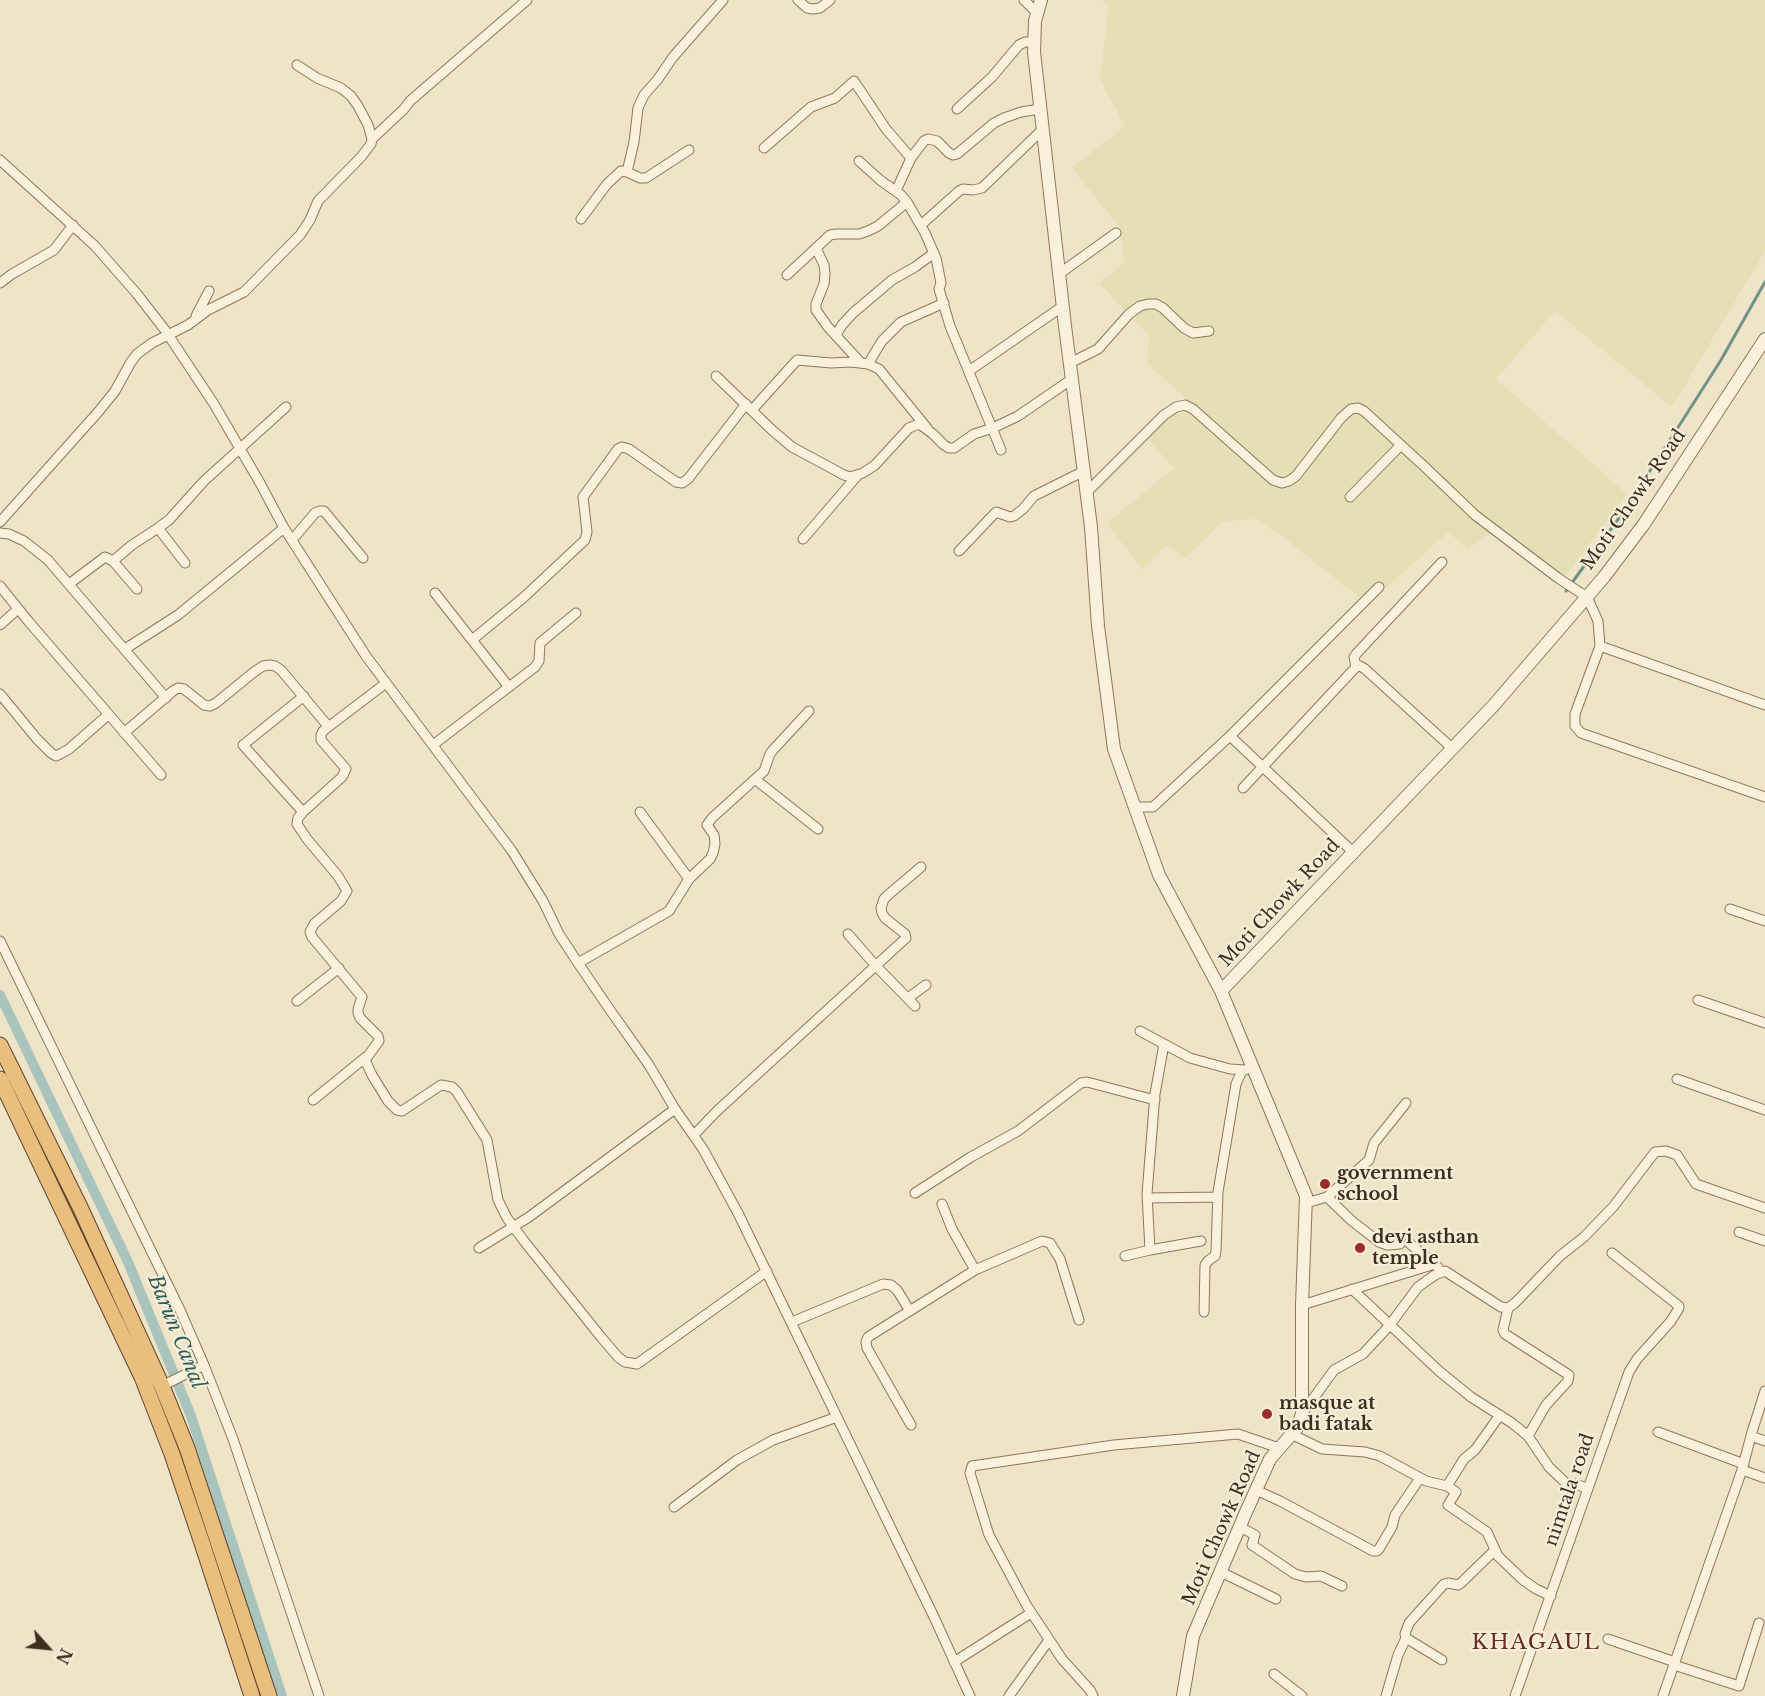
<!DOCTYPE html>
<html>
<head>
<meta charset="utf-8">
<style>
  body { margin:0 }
  #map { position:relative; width:1765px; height:1696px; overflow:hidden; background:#f0e4c8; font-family:"Libre Baskerville",serif }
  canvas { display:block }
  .north { position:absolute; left:18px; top:1618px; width:60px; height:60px; -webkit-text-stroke:4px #f7eed8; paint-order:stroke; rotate:117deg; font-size:16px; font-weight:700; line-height:24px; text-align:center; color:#3d2e20 }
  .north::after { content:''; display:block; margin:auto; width:21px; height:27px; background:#3d2e20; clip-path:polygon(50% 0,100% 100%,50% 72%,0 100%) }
</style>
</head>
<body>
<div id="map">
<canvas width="1765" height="1696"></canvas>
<div class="north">N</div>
</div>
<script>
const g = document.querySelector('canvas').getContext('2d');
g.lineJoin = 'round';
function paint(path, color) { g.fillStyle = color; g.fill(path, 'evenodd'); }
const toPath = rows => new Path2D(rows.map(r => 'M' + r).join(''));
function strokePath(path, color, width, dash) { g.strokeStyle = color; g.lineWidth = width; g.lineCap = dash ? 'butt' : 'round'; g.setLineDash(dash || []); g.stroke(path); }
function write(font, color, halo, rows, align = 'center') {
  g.font = font + ' "Libre Baskerville",serif'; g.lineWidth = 4.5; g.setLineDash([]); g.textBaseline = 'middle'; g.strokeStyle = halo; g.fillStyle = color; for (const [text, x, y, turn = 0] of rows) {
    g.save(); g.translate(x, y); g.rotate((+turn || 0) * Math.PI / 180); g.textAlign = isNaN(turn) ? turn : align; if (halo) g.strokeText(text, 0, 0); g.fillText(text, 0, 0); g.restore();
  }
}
const farmland = toPath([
  [1102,0,1765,0,1765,251,1672,407,1555,311,1496,379,1627,494,1560,583,1527,549,1491,533,1468,549,1448,532,1368,604,1288,541,1257,519,1223,521,1185,558,1166,545,1142,569,1107,523,1174,468,1147,438,1186,399,1147,363,1149,336,1099,283,1124,263,1120,228,1072,168,1125,126,1100,80,1109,7]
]);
const stream = toPath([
  [1566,591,1619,518,1663,451,1721,360,1765,282]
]);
const canal = toPath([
  [0,995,128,1262,191,1416,282,1696]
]);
const minor = toPath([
  [798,0,807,8,813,9,820,8,830,0],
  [1024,0,1037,13],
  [957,109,992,77,1019,45,1025,42,1034,42],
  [372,139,404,109,410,101,527,0],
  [764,148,811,107,835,98,854,81,886,129,911,158],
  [0,160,95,246,137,294,165,330,214,404,260,483,284,528,366,656,512,851,543,901,559,934,578,963,610,1010,649,1065,675,1109,703,1149,738,1213,934,1617,970,1696],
  [859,161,880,180,901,195,907,202,925,233,936,258,941,283,939,289,950,326,1001,450],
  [627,172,634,142,638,108,644,95,658,79,673,57,723,0],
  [896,191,911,158,924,141,928,139,937,141,949,153,953,155,957,154,994,123,1004,118,1021,112,1040,109],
  [581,219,607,184,621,171,627,172,640,178,646,178,689,150],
  [921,225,959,191,963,189,973,190,982,188,1043,129],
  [816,248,824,265,825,274,824,284,816,304,816,310,828,327,861,363],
  [1059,274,1116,233],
  [787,275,830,235,836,234,859,234,868,231,878,226,907,202],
  [0,283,12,274,54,250,73,225],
  [196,316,209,291],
  [836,335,842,325,853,313,892,280,915,267,934,253],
  [1070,363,1098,349,1129,314,1140,306,1148,304,1156,304,1163,308,1184,328,1193,333,1209,331],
  [868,364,882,341,901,322,944,303],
  [969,371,1063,306],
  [716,376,773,431,792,447,844,475,850,477,863,473,875,465,909,428,916,425,921,425,933,434,944,445,949,448,954,448,974,434,993,428,1018,416,1072,379],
  [752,410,797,360,831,363,851,362,868,364,879,369,927,428],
  [1087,492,1164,415,1176,407,1185,405,1193,409,1273,480,1282,483,1289,481,1296,476,1341,418,1351,409,1358,408,1364,411,1426,468,1475,515,1558,578,1587,597,1598,621,1600,646,1575,714,1575,726,1581,733,1765,797],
  [1350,497,1401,445],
  [0,522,99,411,115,391,131,362,137,354,152,343,188,325,208,310,244,292,300,235,310,220,318,201,361,157,371,144,372,139,368,125,358,106,351,96,341,88,317,78,297,65],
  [158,528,169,520,204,481,286,407],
  [0,533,9,534,24,541,48,560,166,698],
  [803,539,857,476],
  [292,540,315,513,320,511,324,511,363,558],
  [959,551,996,512,1010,517,1014,516,1023,509,1034,496,1084,471],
  [113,561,137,589],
  [69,584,105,557,113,561,132,545,158,528,185,563],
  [0,586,29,622,161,775],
  [435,593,509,687],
  [0,625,18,609],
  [472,640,523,598,585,540,587,532,583,497,618,449,622,447,629,449,676,482,682,483,688,479,746,404],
  [1600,646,1765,705],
  [125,649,178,615,284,528],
  [1356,667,1354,657,1357,653,1442,562],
  [386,683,323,731,321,735,321,740,346,769,342,777,303,812,298,818,297,824,307,839,338,876,347,891,341,901,314,924,310,932,312,937,362,997,358,1009,358,1013,360,1018,378,1036,379,1041,365,1060,372,1075,388,1101,397,1110,402,1111,441,1085,452,1087,457,1092,487,1140,498,1200,507,1218,524,1241,601,1337,618,1357,625,1362,637,1364,767,1271],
  [0,694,37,739,51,753,56,756,60,754,69,749,108,715],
  [124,733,173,691,178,688,184,689,204,705,210,706,216,703,254,672,263,666,270,665,275,666,281,670,328,726],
  [1230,736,1379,587],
  [433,745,535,667,539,661,540,643,576,613],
  [756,780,818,829],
  [1243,788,1356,667,1360,666,1365,669,1452,748],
  [1135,807,1153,807,1230,736,1353,852],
  [303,812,243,745,304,696],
  [640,812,689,879],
  [1730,909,1765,921],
  [848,934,876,966,915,1006],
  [0,941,180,1310,204,1365,233,1439,319,1696],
  [578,963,669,911,689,879,710,859,713,853,715,844,714,835,707,825,712,818,764,771,770,754,773,750,809,711],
  [908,998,926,985],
  [1698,1000,1765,1023],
  [297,1001,339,968],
  [1140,1031,1190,1058,1230,1069,1245,1070],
  [1164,1044,1155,1094,1147,1194,1150,1250,1201,1241],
  [1677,1079,1765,1110],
  [313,1100,366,1057],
  [694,1135,717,1111,906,938,905,934,885,918,882,913,881,908,884,899,888,895,921,867],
  [915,1193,971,1157,1018,1131,1081,1083,1087,1082,1155,1100],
  [1327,1197,1352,1221,1379,1242,1387,1245,1400,1244],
  [1148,1198,1218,1197],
  [1306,1203,1327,1197,1369,1160,1374,1143,1406,1103],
  [942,1204,952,1229,975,1270,1042,1241,1050,1243,1060,1259,1079,1320],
  [1739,1232,1765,1241],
  [1409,1243,1438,1267],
  [479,1248,529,1217,675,1109],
  [1125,1256,1150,1250],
  [1352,1289,1439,1371,1471,1397,1512,1423,1528,1436,1549,1467,1571,1488,1576,1484,1588,1489],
  [1302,1305,1435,1264],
  [1508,1308,1503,1330,1505,1334,1569,1375,1568,1381,1546,1405,1528,1436],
  [1204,1312,1205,1265,1209,1260,1215,1256,1216,1251,1218,1192,1236,1084,1242,1071],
  [792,1322,883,1284,891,1285,897,1290,910,1311],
  [162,1386,204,1365],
  [1302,1414,1334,1370,1363,1354,1389,1326,1418,1287,1435,1275,1445,1271,1501,1307,1508,1308,1515,1303,1560,1256,1584,1237,1613,1207,1655,1152,1666,1151,1677,1155,1696,1184,1765,1208],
  [911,1425,867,1348,866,1342,868,1337,975,1270],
  [1658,1432,1744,1464],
  [1291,1434,1322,1449,1365,1452,1380,1456,1426,1481,1447,1486,1456,1492,1448,1505,1487,1532,1498,1556,1523,1580,1536,1589,1551,1596],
  [1751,1436,1765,1441],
  [1742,1470,1765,1478],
  [1447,1486,1464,1459,1475,1450,1500,1415],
  [1256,1490,1280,1501,1373,1551,1377,1551,1379,1549,1392,1527,1395,1515,1420,1478],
  [674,1507,737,1460,773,1440,837,1417],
  [1240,1527,1255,1535,1252,1545,1295,1574,1306,1577,1321,1576,1342,1586],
  [1221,1572,1276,1599],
  [1608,1639,1675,1662],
  [1442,1660,1406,1638,1405,1634,1409,1623,1444,1584,1448,1583,1458,1585,1461,1583,1495,1550],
  [954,1662,1031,1613],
  [1674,1665,1739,1686,1759,1623],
  [1274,1674,1302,1696],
  [1009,1696,1049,1640],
  [1093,1696,1090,1690,1062,1659,1027,1606,989,1535,970,1473,972,1466,1114,1445,1238,1434,1279,1448],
  [1386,1696,1398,1655,1406,1638],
  [1515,1696,1629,1372,1637,1359,1671,1321,1679,1308,1679,1306,1612,1253],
  [1663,1696,1742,1470,1752,1432,1765,1391]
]);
const tertiary = toPath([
  [1041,0,1035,21,1034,52,1065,326,1091,527,1098,626,1114,749,1159,875,1221,991],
  [1183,1696,1193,1636,1246,1512,1270,1459,1297,1428,1302,1414,1302,1305,1306,1196,1221,991,1493,706,1604,577,1644,524,1765,339]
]);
const trunk = toPath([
  [0,1045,80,1207,162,1386,187,1448,269,1696],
  [0,1079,142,1377,172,1454,201,1540,252,1696]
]);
const markers = [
  [1325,1184,6,"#9e2a2b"],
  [1360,1248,6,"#9e2a2b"],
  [1267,1414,6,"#9e2a2b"]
];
const streetNames = [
  ["Moti Chowk Road",1634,500,-55],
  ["Moti Chowk Road",1280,903,-47],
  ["nimtala road",1570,1490,-71],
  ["Moti Chowk Road",1222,1528,-66]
];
const poiNames = [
  ["government",1337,1174],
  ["school",1337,1195],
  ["devi asthan",1372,1238],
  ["temple",1372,1259],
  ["masque at",1279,1404],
  ["badi fatak",1279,1425]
];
const waterNames = [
  ["Barun Canal",176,1332,68]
];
const quarterNames = [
  ["KHAGAUL",1536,1643]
];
paint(farmland, '#e6deb5');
strokePath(stream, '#6f938a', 3);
strokePath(canal, '#a9c4bc', 10);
strokePath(minor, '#8d765c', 11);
strokePath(tertiary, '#8d765c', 14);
strokePath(trunk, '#5b4430', 17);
strokePath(minor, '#faf1dc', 9);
strokePath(tertiary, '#faf1dc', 12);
strokePath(trunk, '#eabe7c', 15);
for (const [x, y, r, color] of markers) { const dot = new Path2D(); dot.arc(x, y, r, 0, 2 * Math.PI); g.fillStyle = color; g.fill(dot); strokePath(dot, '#f7eed8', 2); }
write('18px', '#3d2e20', '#f7eed8', streetNames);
write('bold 18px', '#3d2e20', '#f7eed8', poiNames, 'left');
write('italic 20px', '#2f5d5a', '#f7eed8', waterNames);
g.letterSpacing = '1.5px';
write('21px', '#6b2e1e', '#f7eed8', quarterNames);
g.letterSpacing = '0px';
</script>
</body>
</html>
